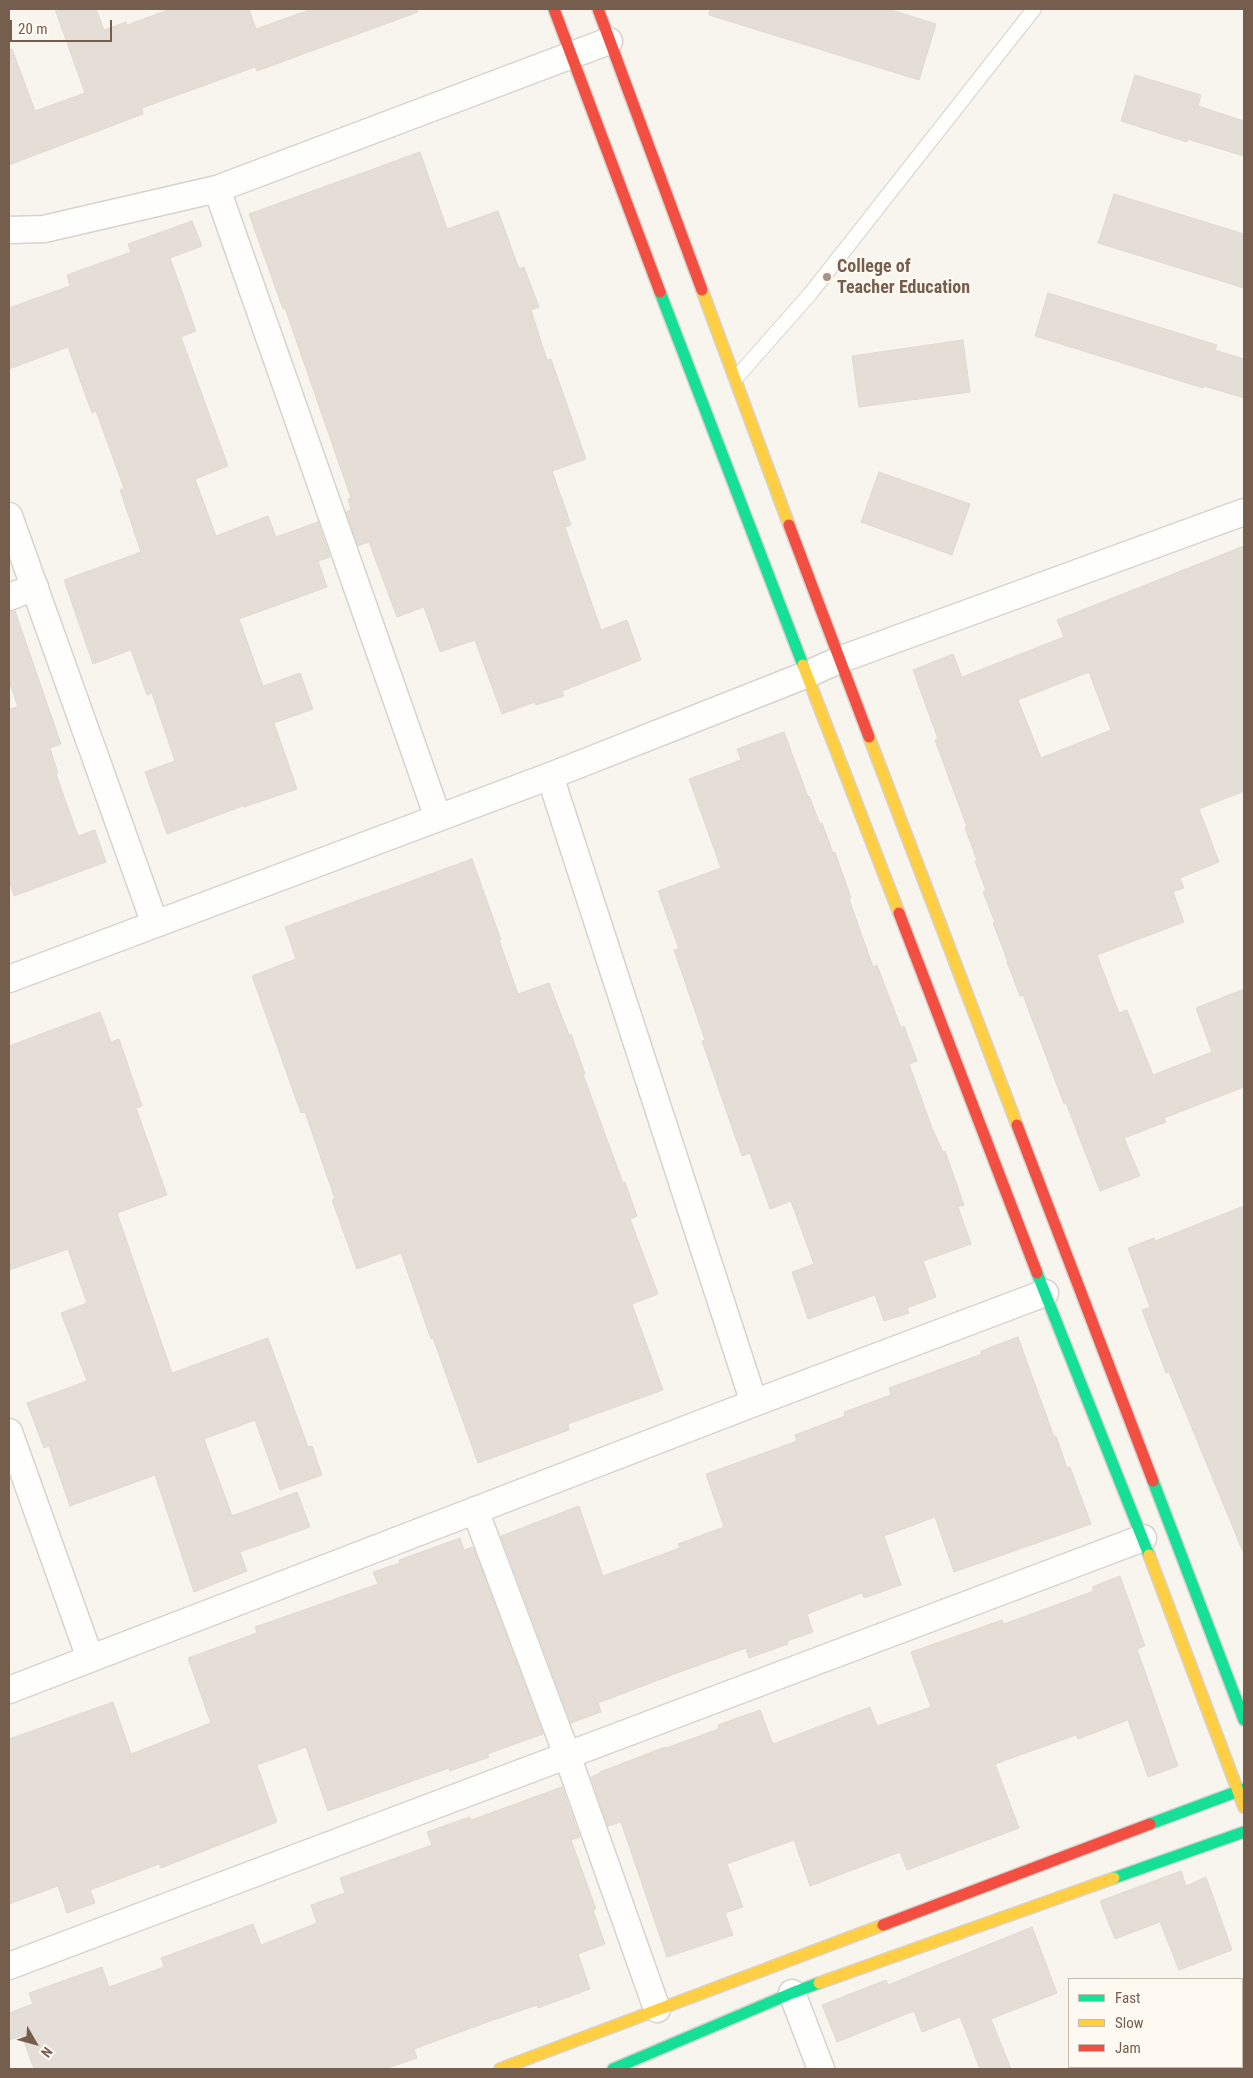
<!DOCTYPE html>
<html>
<head>
<meta charset="utf-8">
<style>
  body { margin:0 }
  #map { position:relative; width:1253px; height:2078px; overflow:hidden; background:#f8f5ef; font-family:"Roboto Condensed",sans-serif }
  canvas { display:block }
  .frame { position:absolute; inset:0; border:10px solid #765e4f; pointer-events:none }
  .legend { position:absolute; left:1068px; top:1978px; width:175px; height:90px; box-sizing:border-box; background:#fefaf2; border:1px solid #c8bcb1; margin:0; padding:6px 9px; list-style:none; font-size:15px; color:#765e4f }
  .legend li { display:flex; align-items:center; gap:10px; height:25px }
  .legend b { width:25px; border:1px solid #c8bcb1 }
  .north { position:absolute; left:10px; top:2018px; width:50px; height:50px; -webkit-text-stroke:4px #fefaf2; paint-order:stroke; rotate:128deg; font-size:14px; font-weight:700; line-height:20px; text-align:center; color:#765e4f }
  .north::after { content:''; display:block; margin:auto; width:18px; height:22px; background:#765e4f; clip-path:polygon(50% 0,100% 100%,50% 72%,0 100%) }
  .scale { position:absolute; left:10px; top:20px; width:102px; height:22px; box-sizing:border-box; border:2px solid #765e4f; border-top:0; padding-left:6px; font-size:15px; line-height:18px; white-space:nowrap; color:#765e4f; -webkit-text-stroke:4px #fefaf2; paint-order:stroke }
</style>
</head>
<body>
<div id="map">
<canvas width="1253" height="2078"></canvas>
<div class="frame"></div>
<ul class="legend">
<li><b style="height:6px;background:#16e098"></b>Fast</li>
<li><b style="height:6px;background:#ffcf43"></b>Slow</li>
<li><b style="height:6px;background:#f24e42"></b>Jam</li>
</ul>
<div class="north">N</div>
<div class="scale">20 m</div>
</div>
<script>
const g = document.querySelector('canvas').getContext('2d');
g.lineJoin = 'round';
function paint(path, color) { g.fillStyle = color; g.fill(path, 'evenodd'); }
const toPath = rows => new Path2D(rows.map(r => 'M' + r).join(''));
function strokePath(path, color, width, dash) { g.strokeStyle = color; g.lineWidth = width; g.lineCap = dash ? 'butt' : 'round'; g.setLineDash(dash || []); g.stroke(path); }
function write(font, color, halo, rows, align = 'center') {
  g.font = font + ' "Roboto Condensed",sans-serif'; g.lineWidth = 4.5; g.setLineDash([]); g.textBaseline = 'middle'; g.strokeStyle = halo; g.fillStyle = color; for (const [text, x, y, turn = 0] of rows) {
    g.save(); g.translate(x, y); g.rotate((+turn || 0) * Math.PI / 180); g.textAlign = isNaN(turn) ? turn : align; if (halo) g.strokeText(text, 0, 0); g.fillText(text, 0, 0); g.restore();
  }
}
const building = toPath([
  [55,9,96,9,104,30,126,22,127,25,171,9,249,9,256,29,312,9,417,9,418,12,257,71,255,67,142,108,143,114,9,165,9,50,12,49,35,111,85,93,55,9],
  [710,9,888,9,936,24,919,80,709,15,710,9],
  [1135,75,1201,95,1198,106,1244,121,1244,156,1187,139,1187,142,1121,121,1135,75],
  [420,152,447,229,498,211,519,269,524,267,539,307,531,310,547,360,551,359,586,459,552,471,571,525,565,527,601,630,627,620,641,660,562,691,564,696,536,705,535,702,502,714,475,640,440,652,424,607,397,617,369,542,358,546,346,512,351,510,348,499,351,498,285,308,283,309,249,214,420,152],
  [1114,194,1244,234,1244,288,1098,243,1114,194],
  [192,221,202,246,170,258,196,331,181,337,228,466,195,479,216,536,268,516,276,537,318,522,330,557,318,561,327,587,239,619,263,686,300,673,313,709,274,723,297,789,244,807,243,806,167,834,145,772,175,761,152,693,147,695,131,650,93,664,64,580,141,552,120,490,124,488,96,411,92,413,68,347,9,369,9,308,70,286,67,275,131,252,128,244,192,221],
  [1048,293,1217,345,1215,350,1244,359,1244,398,1204,386,1203,388,1035,336,1048,293],
  [963,340,970,392,859,407,852,356,963,340],
  [879,472,970,504,952,555,861,522,879,472],
  [1244,546,1244,791,1199,809,1219,862,1180,878,1184,888,1173,892,1184,922,1097,955,1119,1013,1127,1010,1153,1075,1212,1052,1196,1008,1244,989,1244,1087,1164,1118,1166,1122,1124,1138,1140,1176,1100,1191,1066,1103,1064,1104,1023,995,1020,996,1007,962,1008,962,993,923,995,922,983,892,986,891,975,861,977,860,965,828,967,827,935,740,938,739,913,670,953,654,962,677,1064,637,1057,620,1244,546],
  [1089,672,1111,730,1041,758,1018,700,1089,672],
  [15,611,61,744,50,748,58,773,56,774,78,836,95,830,106,862,14,896,9,880,9,709,18,707,9,681,9,612,15,611],
  [784,732,808,797,809,796,820,824,822,823,833,853,835,852,851,898,849,899,873,967,877,965,901,1028,904,1026,917,1061,909,1064,932,1128,943,1152,945,1151,964,1205,958,1207,971,1244,923,1261,936,1297,907,1308,909,1313,884,1321,875,1295,808,1319,792,1272,814,1264,791,1201,770,1209,750,1153,742,1156,702,1041,705,1040,674,950,679,949,658,891,721,868,689,779,741,760,737,749,784,732],
  [472,859,501,940,499,940,518,994,549,983,569,1035,571,1034,585,1074,583,1074,623,1183,625,1182,637,1216,630,1219,658,1294,632,1304,663,1390,568,1424,569,1430,478,1463,433,1338,431,1339,401,1253,357,1269,332,1200,335,1199,305,1112,301,1113,252,976,296,959,285,927,472,859],
  [100,1012,111,1042,119,1039,142,1106,136,1108,167,1195,117,1213,172,1373,268,1338,308,1447,312,1446,322,1475,280,1490,255,1420,204,1439,232,1516,297,1492,310,1527,240,1552,247,1571,194,1592,155,1475,70,1506,49,1446,44,1448,27,1403,87,1381,61,1313,87,1303,68,1249,9,1270,9,1046,100,1012],
  [1244,1206,1244,1552,1243,1552,1169,1372,1166,1373,1142,1310,1150,1307,1128,1248,1154,1238,1155,1241,1244,1206],
  [1018,1337,1054,1437,1056,1436,1067,1468,1070,1467,1091,1524,954,1572,935,1517,884,1536,901,1585,864,1598,862,1593,807,1614,813,1632,787,1641,788,1644,749,1658,746,1648,669,1676,598,1703,601,1712,571,1723,501,1536,579,1506,603,1576,680,1548,678,1544,724,1527,706,1474,797,1441,795,1435,845,1416,844,1412,891,1395,889,1388,982,1354,981,1351,1018,1337],
  [460,1538,464,1550,473,1547,543,1734,487,1754,489,1757,450,1771,449,1768,328,1811,306,1747,257,1765,277,1822,161,1868,159,1864,90,1890,95,1903,67,1913,58,1886,9,1904,9,1739,113,1702,131,1754,211,1723,188,1658,257,1633,255,1627,378,1584,373,1572,400,1563,399,1560,460,1538],
  [1120,1576,1145,1646,1137,1649,1178,1766,1148,1777,1128,1720,1078,1739,1076,1735,995,1764,1019,1828,907,1870,900,1852,810,1886,794,1840,727,1864,743,1907,725,1913,733,1935,667,1957,621,1822,608,1826,591,1777,600,1773,600,1772,665,1747,666,1748,719,1729,718,1725,760,1710,773,1744,870,1707,877,1726,931,1707,911,1652,1002,1620,1004,1624,1094,1591,1092,1587,1120,1576],
  [562,1787,580,1837,571,1840,596,1909,593,1909,594,1913,605,1944,578,1954,590,1989,538,2008,537,2005,482,2024,414,2049,417,2058,385,2069,34,2069,22,2036,9,2040,9,2013,33,2004,29,1993,102,1967,109,1987,164,1967,161,1958,253,1924,261,1945,317,1923,311,1905,345,1893,340,1878,432,1845,427,1832,469,1817,471,1820,562,1787],
  [1181,1871,1186,1886,1206,1877,1232,1950,1179,1970,1160,1922,1115,1939,1100,1901,1181,1871],
  [1032,1927,1057,1993,991,2019,1011,2069,980,2069,960,2017,922,2032,914,2011,837,2042,822,2005,886,1980,888,1985,1032,1927]
]);
const lane = toPath([
  [736,378,810,294,1034,9]
]);
const street = toPath([
  [217,189,438,818],
  [9,230,44,229,217,189,609,41],
  [9,516,155,924],
  [9,597,35,587],
  [550,776,754,1403],
  [9,979,550,776,808,674,839,660,1244,512],
  [9,1432,90,1658],
  [475,1510,567,1755,657,2009],
  [9,1690,754,1403,1045,1293],
  [9,1966,1143,1538],
  [792,1993,821,2069]
]);
const fast = toPath([
  [660,292,803,665],
  [1037,1273,1149,1555],
  [1153,1481,1244,1720],
  [1150,1824,1244,1789],
  [1114,1878,1244,1832],
  [613,2069,792,1993,819,1983]
]);
const slow = toPath([
  [702,290,789,525],
  [803,665,899,913],
  [869,737,1017,1125],
  [1149,1555,1244,1807],
  [819,1983,1114,1878],
  [500,2069,883,1925]
]);
const jam = toPath([
  [554,9,660,292],
  [598,9,702,290],
  [789,525,869,737],
  [899,913,1037,1273],
  [1017,1125,1153,1481],
  [883,1925,1150,1824]
]);
const markers = [
  [827,277,5,"#a49387"]
];
const poiNames = [
  ["College of",837,267],
  ["Teacher Education",837,288]
];
paint(building, '#e5ded6');
strokePath(building, '#e1d9d1', 1);
strokePath(lane, '#d8d2cd', 16);
strokePath(street, '#d8d2cd', 29);
strokePath(fast, '#d8d2cc', 14);
strokePath(slow, '#d8d2cc', 14);
strokePath(jam, '#d8d2cc', 14);
strokePath(lane, '#fefefd', 14);
strokePath(street, '#fefefd', 26);
strokePath(fast, '#16e098', 11);
strokePath(slow, '#ffcf43', 11);
strokePath(jam, '#f24e42', 11);
for (const [x, y, r, color] of markers) { const dot = new Path2D(); dot.arc(x, y, r, 0, 2 * Math.PI); g.fillStyle = color; g.fill(dot); strokePath(dot, '#fefaf2', 2); }
write('bold 18px', '#765e4f', '#fefaf2', poiNames, 'left');
</script>
</body>
</html>
